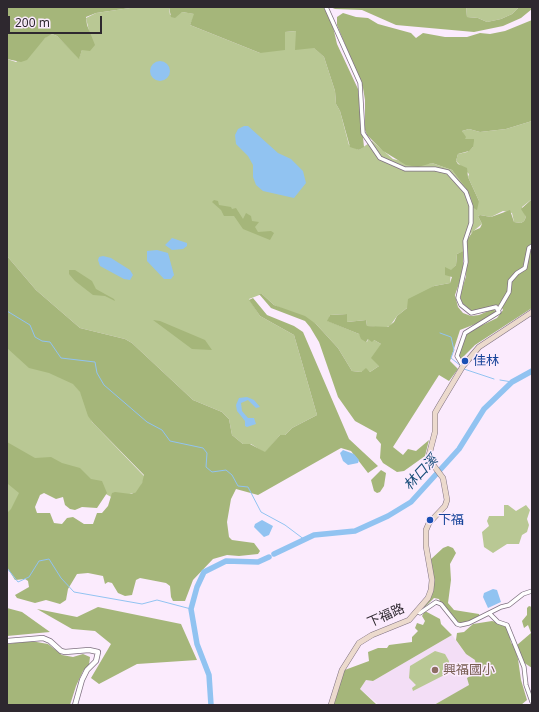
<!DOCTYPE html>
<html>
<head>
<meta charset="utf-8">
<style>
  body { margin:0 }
  #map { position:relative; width:539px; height:712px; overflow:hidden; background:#fbebfd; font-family:"Noto Sans",sans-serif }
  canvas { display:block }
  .frame { position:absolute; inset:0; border:8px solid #2e282f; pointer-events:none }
  .scale { position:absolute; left:8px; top:16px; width:94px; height:18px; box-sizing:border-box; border:2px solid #2e282f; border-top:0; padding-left:5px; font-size:12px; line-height:14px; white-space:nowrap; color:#2e282f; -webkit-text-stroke:3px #fbebfd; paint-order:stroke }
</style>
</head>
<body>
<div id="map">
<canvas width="539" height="712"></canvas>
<div class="frame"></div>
<div class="scale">200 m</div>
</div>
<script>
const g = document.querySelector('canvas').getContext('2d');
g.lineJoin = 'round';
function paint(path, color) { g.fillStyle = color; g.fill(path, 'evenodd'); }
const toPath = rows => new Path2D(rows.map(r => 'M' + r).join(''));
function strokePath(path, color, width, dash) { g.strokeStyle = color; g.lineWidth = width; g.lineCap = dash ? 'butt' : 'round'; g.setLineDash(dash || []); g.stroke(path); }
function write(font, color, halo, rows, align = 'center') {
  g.font = font + ' "Noto Sans","Noto Sans TC",sans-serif'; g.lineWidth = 3; g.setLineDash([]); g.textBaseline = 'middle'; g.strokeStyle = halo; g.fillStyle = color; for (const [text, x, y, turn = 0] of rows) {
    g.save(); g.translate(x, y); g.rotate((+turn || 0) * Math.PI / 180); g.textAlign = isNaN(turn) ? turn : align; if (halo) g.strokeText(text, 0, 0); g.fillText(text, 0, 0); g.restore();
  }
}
const built = toPath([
  [452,635,466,654,475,660,477,663,477,672,470,685,434,705,379,705,360,689,366,680,373,681]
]);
const green = toPath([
  [137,7,169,7,170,15,182,12,195,14,190,25,260,53,285,32,296,31,324,57,335,91,336,104,340,111,349,145,359,150,372,141,393,159,419,165,432,163,452,170,465,186,471,198,472,207,479,201,468,177,469,174,456,161,458,154,467,152,473,147,473,139,465,139,462,131,469,129,480,132,506,129,532,121,532,199,522,207,526,217,524,221,521,223,514,222,512,213,503,211,491,217,480,215,478,216,482,224,470,234,467,240,466,250,457,254,456,265,451,271,450,283,434,286,397,316,390,326,384,328,367,326,366,320,347,322,347,314,330,315,328,321,359,334,367,342,368,339,374,340,381,344,379,366,370,372,366,369,361,372,352,371,338,348,316,324,274,305,262,294,249,299,260,316,294,335,317,415,292,428,285,435,280,435,265,453,251,444,243,444,232,435,229,419,222,412,193,400,132,343,125,339,80,328,36,290,7,256,7,59,16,62,47,36,52,34,57,36,79,58,89,31,86,18,96,13],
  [466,7,519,7,512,14,501,19,487,22,478,18,467,17],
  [7,342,73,382,85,398,92,422,145,477,138,492,113,498,77,478,24,494,7,516],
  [504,505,508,505,516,511,526,505,530,510,527,519,529,525,527,532,522,535,519,544,507,544,493,553,484,547,482,532,489,526,487,521,489,516,504,516],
  [435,651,445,654,449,661,449,668,458,664,460,667,413,691,412,688,416,685,409,678,410,666]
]);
const forest = toPath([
  [7,7,137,7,96,13,86,17,87,25,95,45,90,51,82,50,79,59,57,36,52,34,45,38,27,60,21,62,7,59],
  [169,7,326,7,330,14,337,44,358,89,364,147,359,150,350,147,340,111,336,104,335,91,324,57,314,48,295,50,296,31,285,32,285,50,260,53,190,25,194,14,182,12,175,18,171,17],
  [330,7,466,7,467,17,478,18,487,22,501,19,512,14,519,7,532,7,532,9,521,18,503,26,474,32,396,25,362,10,335,9],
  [343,13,356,17,368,18,378,24,411,33,416,38,423,33,445,37,467,37,480,33,490,34,505,31,532,20,532,121,506,129,480,132,469,129,462,131,466,137,465,139,474,139,474,141,473,147,469,151,458,154,456,161,458,164,467,168,468,177,479,201,477,210,472,207,471,198,465,187,452,170,432,163,418,167,406,165,383,151,367,135,365,130,365,100,363,88,337,25,337,17],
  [532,199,532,308,475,345,461,359,459,358,457,353,466,333,497,318,503,310,501,306,497,305,476,311,472,311,462,303,460,296,466,276,467,240,473,231,480,228,482,224,478,216,480,215,491,217,510,210,514,222,521,223,524,221,526,217,521,209],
  [214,200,218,201,219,205,231,207,232,209,236,208,243,219,246,213,251,216,252,221,259,222,255,227,258,232,271,231,274,233,270,240,243,229,234,216,224,216,221,210,212,202],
  [463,251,463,272,455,295,458,307,463,313,471,316,479,315,493,309,497,312,491,318,460,330,450,361,458,369,449,381,439,375,393,447,403,455,408,449,416,451,429,440,425,456,404,471,397,472,383,463,380,458,381,444,376,438,377,433,355,421,338,397,319,342,310,327,305,321,271,308,259,294,262,294,274,305,305,316,316,324,338,348,352,371,361,372,366,368,370,372,379,366,371,358,381,344,374,340,372,342,368,339,366,342,361,339,359,334,327,321,330,315,347,314,347,322,366,320,367,326,388,327,394,322,397,316,407,308,408,299,434,286,450,283,452,277,445,275,445,267,451,270,456,265,457,254],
  [7,256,36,290,80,328,125,339,132,343,193,400,222,412,229,419,232,435,243,444,250,444,265,452,280,435,285,435,292,428,317,415,294,335,260,316,249,300,253,298,267,315,294,326,303,332,349,439,378,466,368,473,351,451,341,448,258,495,236,489,231,499,227,522,229,537,232,540,254,543,260,551,258,554,239,556,227,555,213,559,193,580,185,601,173,601,171,597,170,586,166,583,140,578,136,580,132,595,125,596,118,593,112,583,108,582,105,584,103,576,88,573,77,574,68,589,66,600,60,604,46,600,35,603,17,598,15,595,29,587,28,581,25,579,15,580,7,567,7,513,11,509,19,493,8,484,7,442,35,458,51,457,62,463,80,468,91,479,102,481,107,493,97,508,82,507,75,510,70,509,65,505,63,497,56,499,44,493,40,495,35,507,37,513,50,513,54,523,62,524,67,518,73,517,84,524,93,524,97,513,102,513,108,506,112,493,115,492,131,494,136,492,142,483,144,475,93,423,88,416,80,392,73,384,49,373,29,368,7,348],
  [69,270,75,270,92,281,96,289,114,299,115,301,105,296,93,295,75,281,69,274],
  [153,320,160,321,205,340,212,350,192,349],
  [381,470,386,473,384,486,380,492,377,493,374,491,371,480],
  [448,546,453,548,456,553,450,564,451,580,448,603,454,610,479,614,480,618,461,626,443,609,439,599,434,598,425,607,423,606,431,593,430,560,443,548],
  [529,606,532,607,532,668,523,662,517,645,531,633,528,625,524,628,522,621,527,615,527,608],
  [98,607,181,624,197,660,137,664,99,684,91,678,111,644,95,631,72,629,37,609,77,617],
  [7,608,22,612,50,632,7,636],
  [425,611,440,619,441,624,452,635,373,681,366,680,360,689,377,705,330,705,342,671,369,661,368,652,378,648,387,648,389,645,412,642,412,637,418,631,415,628,417,623,423,625,425,621,422,616],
  [492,621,504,624,509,631,511,643,514,645,518,659,521,680,527,700,521,705,434,705,469,685,467,678,477,672,475,660,466,654,456,640,457,633,464,632,473,624],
  [31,641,48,644,62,655,73,657,83,654,90,657,89,665,83,671,76,686,70,705,7,705,7,644]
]);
const water = toPath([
  '150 71a10 10 0 1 1 20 0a10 10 0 1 1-20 0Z',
  [244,126,248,126,278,153,291,159,303,171,306,183,294,198,263,191,256,185,253,177,253,165,248,156,236,144,235,135,238,129],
  [172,238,187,243,187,246,183,249,172,250,165,245],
  [157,250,168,253,174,275,171,279,164,279,147,261,147,251],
  [103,256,111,258,130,270,133,275,130,280,124,279,100,266,98,260,99,257],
  [247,397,254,400,260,407,256,408,248,400,241,403,242,411,248,418,254,418,256,424,247,427,245,426,245,421,237,411,236,405,239,398],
  [343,450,354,454,359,460,358,463,348,465,343,461,340,453],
  [262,520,273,526,269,535,264,537,254,527,255,524],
  [493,589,497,590,501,602,488,608,483,597,484,593]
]);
const stream = toPath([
  [7,311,30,325,35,337,42,341,50,342,61,358,95,362,97,373,104,385,147,422,162,430,170,441,203,448,207,453,206,467,212,472,226,470,232,475,238,486,248,487,261,512,285,525,305,540],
  [440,333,451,337,454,350,451,358,461,366],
  [464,369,494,379],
  [500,380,512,382],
  [7,568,18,582,29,577,39,561,49,559,61,578,74,592,142,604,157,600,191,609]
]);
const river = toPath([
  [274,554,314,535,355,531,388,516,411,502,459,449,484,409,512,382,532,371],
  [211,705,209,675,197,644,191,609,197,587,204,572,226,561,258,562,269,557]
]);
const minor = toPath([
  [326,7,360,83,363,133,380,158,405,169,435,169,448,172,466,192,471,206,471,223,465,241,466,262,458,298,461,305,471,313,496,307,499,312,465,333,457,356,463,366],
  [499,309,509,292,510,281,517,273,525,268,529,248,532,246],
  [417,611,420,613,436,602,441,604,457,624,460,625,469,623,501,607,509,605,523,594,532,591],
  [489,613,498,622,507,625,524,667,526,685,532,702]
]);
const tertiary = toPath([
  [7,641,43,638,50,641,61,651,65,652,89,650,98,652,96,661,87,670,82,680,75,705]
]);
const secondary = toPath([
  [331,705,342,670,359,643,372,635,409,620,428,598,431,590,432,580,426,546,426,530,429,523,445,506,447,500,443,478,431,462,429,455,435,432,435,413,439,406,463,366,479,347,532,312]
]);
const markers = [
  [465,361,4,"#1a4fb4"],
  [430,520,4,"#1a4fb4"],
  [435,670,4,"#8d6e63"]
];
const transitNames = [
  ["佳林",473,361],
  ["下福",438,520]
];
const streetNames = [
  ["下福路",386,616,-24]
];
const educationNames = [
  ["興福國小",443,670]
];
const waterNames = [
  ["林口溪",421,473,-47]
];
paint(built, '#f3def6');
paint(green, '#b9c894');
paint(forest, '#a5b67a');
paint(water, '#91c3f1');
strokePath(stream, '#91c3f1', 1);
strokePath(river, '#91c3f1', 5.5);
strokePath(minor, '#7f7181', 5);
strokePath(tertiary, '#7f7181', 6);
strokePath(secondary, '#7f7181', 6);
strokePath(minor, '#fff', 3.5);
strokePath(tertiary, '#fff', 4.5);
strokePath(secondary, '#ecdacd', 5);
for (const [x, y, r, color] of markers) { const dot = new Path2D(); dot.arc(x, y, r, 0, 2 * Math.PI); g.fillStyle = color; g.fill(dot); strokePath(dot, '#fbebfd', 1.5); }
write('13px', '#164399', '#fbebfd', transitNames, 'left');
write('13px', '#2e282f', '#fbebfd', streetNames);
write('13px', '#785e54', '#fbebfd', educationNames, 'left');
write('italic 14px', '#194e7a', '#fbebfd', waterNames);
</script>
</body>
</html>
